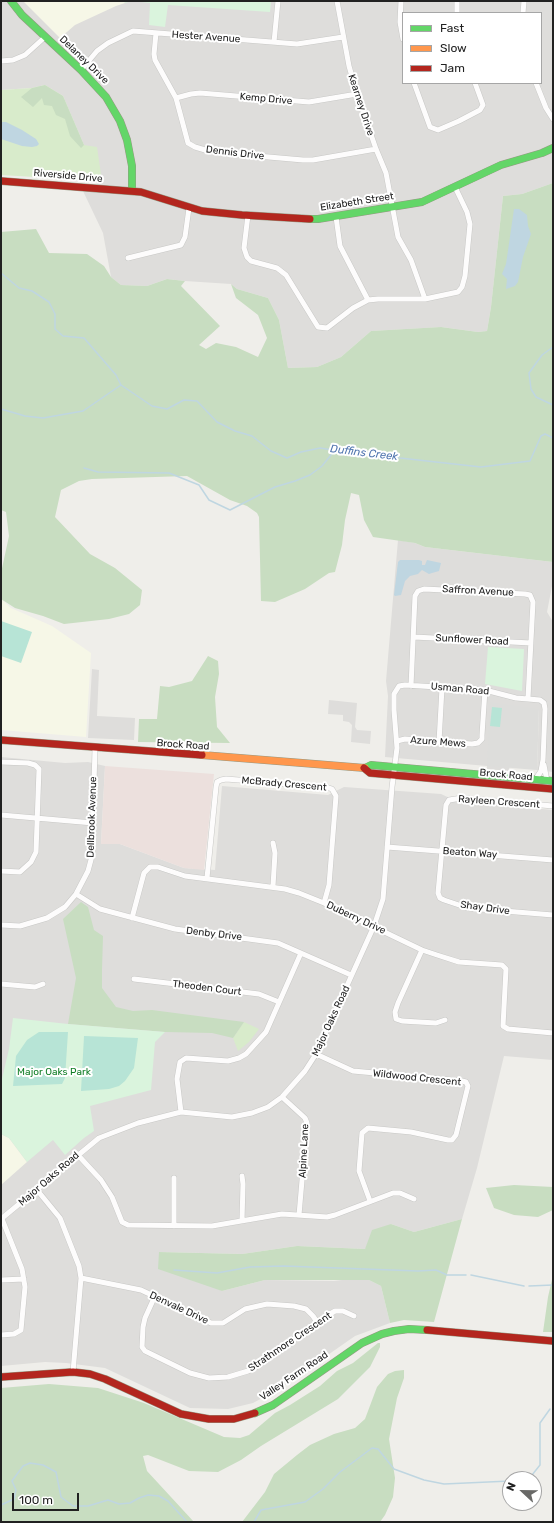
<!DOCTYPE html>
<html>
<head>
<meta charset="utf-8">
<style>
  body { margin:0 }
  #map { position:relative; width:554px; height:1523px; overflow:hidden; background:#efeeea; font-family:Rubik,sans-serif }
  canvas { display:block }
  .frame { position:absolute; inset:0; border:2px solid #212121; pointer-events:none }
  .legend { position:absolute; left:402px; top:12px; width:140px; height:72px; box-sizing:border-box; background:#fff; border:1px solid #a6a6a6; margin:0; padding:5px 7px; list-style:none; font-size:12px; color:#212121 }
  .legend li { display:flex; align-items:center; gap:8px; height:20px }
  .legend b { width:20px; border:1px solid #a6a6a6 }
  .north { position:absolute; left:502px; top:1471px; width:40px; height:40px; box-sizing:border-box; background:#fff; border:1px solid #a6a6a6; border-radius:50%; rotate:292deg; font-size:11px; font-weight:700; line-height:16px; text-align:center; color:#212121 }
  .north::after { content:''; display:block; margin:auto; width:14px; height:18px; background:#696967; clip-path:polygon(50% 0,100% 100%,50% 72%,0 100%) }
  .scale { position:absolute; left:12px; top:1493px; width:67px; height:18px; box-sizing:border-box; border:2px solid #212121; border-top:0; padding-left:5px; font-size:12px; line-height:14px; white-space:nowrap; color:#212121; -webkit-text-stroke:3px #fff; paint-order:stroke }
</style>
</head>
<body>
<div id="map">
<canvas width="554" height="1523"></canvas>
<div class="frame"></div>
<ul class="legend">
<li><b style="height:5px;background:#63d668"></b>Fast</li>
<li><b style="height:5px;background:#ff974d"></b>Slow</li>
<li><b style="height:5px;background:#b3261e"></b>Jam</li>
</ul>
<div class="north">N</div>
<div class="scale">100 m</div>
</div>
<script>
const g = document.querySelector('canvas').getContext('2d');
g.lineJoin = 'round';
function paint(path, color) { g.fillStyle = color; g.fill(path, 'evenodd'); }
const toPath = rows => new Path2D(rows.map(r => 'M' + r).join(''));
function strokePath(path, color, width, dash) { g.strokeStyle = color; g.lineWidth = width; g.lineCap = dash ? 'butt' : 'round'; g.setLineDash(dash || []); g.stroke(path); }
function write(font, color, halo, rows, align = 'center') {
  g.font = font + ' Rubik,sans-serif'; g.lineWidth = 4; g.setLineDash([]); g.textBaseline = 'middle'; g.strokeStyle = halo; g.fillStyle = color; for (const [text, x, y, turn = 0] of rows) {
    g.save(); g.translate(x, y); g.rotate((+turn || 0) * Math.PI / 180); g.textAlign = isNaN(turn) ? turn : align; if (halo) g.strokeText(text, 0, 0); g.fillText(text, 0, 0); g.restore();
  }
}
const residential = toPath([
  [1,1,553,1,553,183,522,194,503,196,491,307,487,331,478,332,441,327,371,331,341,357,317,367,288,368,279,320,268,298,237,289,231,284,185,281,167,279,147,286,121,285,111,277,103,233,83,191,102,181,84,145,63,96,45,85,32,88,1,90],
  [403,13,541,13,541,83,403,83],
  [398,540,415,543,425,547,553,562,553,581,547,612,553,622,553,772,537,770,539,709,512,728,509,771,487,769,487,766,385,757,388,696,386,681],
  [92,669,99,670,97,716,135,718,134,740,88,738],
  [329,700,357,703,355,727,357,730,371,731,370,744,351,742,352,725,349,722,343,721,343,715,328,714],
  [1,757,65,763,88,762,105,766,101,844,120,844,184,868,215,870,222,786,328,795,344,787,441,794,458,802,553,810,553,1060,504,1056,477,1168,462,1219,414,1232,391,1224,365,1249,297,1246,242,1254,159,1252,222,1291,265,1280,334,1281,350,1279,369,1280,381,1286,390,1323,355,1336,279,1389,253,1403,228,1409,190,1408,105,1368,66,1363,45,1362,1,1366]
]);
const commercial = toPath([
  [105,766,214,774,204,870,184,868,120,844,101,844]
]);
const education = toPath([
  [23,1,124,1,125,3,116,6,75,25,60,38],
  [1,599,11,608,52,626,91,653,86,737,1,730],
  [1,1134,9,1138,27,1162,1,1185]
]);
const religious = toPath([
  [490,702,539,709,537,770,487,766]
]);
const grass = toPath([
  [45,85,63,96,84,145,97,147,102,181,1,175,1,90,32,88],
  [244,1022,259,1029,249,1042,238,1051,233,1038]
]);
const forest = toPath([
  [45,85,63,96,84,145,81,148,70,136,65,119,56,115,52,106,44,105,42,98,33,107,21,97,32,88],
  [553,183,553,562,425,547,415,543,373,537,364,520,359,495,351,493,345,520,342,545,335,572,329,573,305,589,275,602,261,601,259,517,257,513,247,506,230,500,187,476,92,479,79,481,61,490,55,517,90,554,115,568,142,590,140,605,129,614,109,619,64,624,43,616,15,608,1,599,1,573,9,536,6,512,1,510,1,232,36,229,49,253,87,254,104,266,111,277,121,285,147,286,167,279,185,281,181,286,220,326,199,345,206,349,216,343,236,347,258,357,267,338,258,315,236,298,231,284,237,289,268,298,279,320,288,368,317,367,341,357,371,331,441,327,478,332,487,331,491,307,503,196,522,194],
  [208,656,218,661,219,674,215,697,217,727,230,743,138,742,139,719,157,719,160,686,169,687,192,681],
  [81,902,88,907,94,930,103,936,102,970,102,988,116,1007,133,1011,152,1010,244,1022,233,1038,212,1033,165,1032,68,1024,76,978,63,919],
  [514,1185,553,1187,553,1210,538,1217,514,1215,494,1208,486,1188],
  [462,1219,434,1322,404,1320,390,1323,381,1286,369,1280,265,1280,222,1291,158,1269,159,1252,242,1254,297,1246,365,1249,372,1230,391,1224,414,1232],
  [553,1275,553,1332,543,1332,548,1297],
  [378,1343,380,1343,380,1347,370,1367,338,1399,261,1446,241,1460,218,1472,189,1471,148,1455,143,1456,147,1471,194,1522,1,1522,1,1388,49,1384,98,1388,144,1403,224,1437,240,1438,249,1435,275,1413,290,1405,320,1386,337,1371,353,1363],
  [404,1370,404,1378,397,1398,389,1439,395,1478,393,1497,385,1515,380,1522,242,1522,265,1492,274,1474,297,1455,310,1445,334,1434,355,1428,365,1419,377,1387,388,1374,395,1371]
]);
const park = toPath([
  [124,1,271,1,270,12,168,5,165,27,149,25,150,3,132,1,125,3],
  [488,647,524,649,522,691,485,684],
  [13,1018,68,1024,165,1032,155,1042,151,1090,90,1106,94,1131,84,1138,65,1155,53,1140,27,1162,9,1138,1,1134,1,1083,9,1049]
]);
const pitch = toPath([
  [1,621,32,632,21,663,1,656],
  [492,707,502,708,500,727,490,726],
  [39,1032,68,1032,65,1078,62,1084,13,1086,16,1056,27,1040],
  [84,1036,138,1038,134,1068,125,1081,119,1086,109,1089,81,1091]
]);
const water = toPath([
  [1,122,6,122,22,130,36,139,39,144,37,146,32,147,22,146,1,139],
  [514,209,519,209,527,215,528,226,531,234,523,257,518,282,515,286,506,289,507,279,502,274,506,264],
  [400,560,419,560,422,561,422,565,425,565,427,560,441,563,439,571,432,573,429,574,422,570,418,574,410,576,405,581,401,595,395,596,394,595,398,562]
]);
const stream = toPath([
  [1,273,19,288,32,291,49,302,55,314,55,329,63,336,84,338,116,375,121,385,152,406,167,409,184,400,197,401,217,422,235,431,252,436,271,451,287,458,301,452,320,448,366,455,383,455,400,458,481,467,530,461,541,436,545,434,553,438],
  [553,347,542,355,529,373,531,389,536,397,553,405],
  [1,409,25,416,43,418,83,411,121,385],
  [84,468,98,472,169,473,199,485,209,500,230,510,275,487,295,481,310,475,322,466,335,450],
  [174,1270,217,1273,250,1267,284,1266,418,1271,436,1270,447,1275,466,1275],
  [471,1275,524,1286],
  [529,1286,553,1285],
  [525,1479,532,1475,540,1465,540,1423,550,1409],
  [1,1505,14,1499,16,1490,12,1481,23,1466,30,1463,43,1465,56,1472,61,1497,73,1506,88,1506,108,1500,119,1504,130,1503,139,1498,148,1495,159,1496,168,1501,187,1522],
  [254,1522,261,1510,305,1502,323,1489,340,1472,372,1448,378,1449,394,1469,424,1480,444,1484,510,1481]
]);
const street = toPath([
  [337,1,349,66,357,94,376,149,386,173,398,237,411,260,425,299],
  [401,1,400,22,403,39],
  [457,13,457,1],
  [523,13,524,1],
  [156,33,154,54,155,60,176,98,188,143,195,147,212,152,303,160,313,160,376,149],
  [274,42,278,1],
  [1,61,13,60,25,55,45,37],
  [81,70,97,51,108,43,133,31,297,44,343,37],
  [414,83,430,127,438,130,459,121,480,110,483,105,475,83],
  [536,83,546,108,553,119],
  [176,98,191,94,200,93,309,102,357,94],
  [248,215,244,248,247,257,251,261,277,268,286,275,318,327,327,328,353,308,368,300,378,299,425,299,458,292,462,287,465,276,470,224,467,212,455,187],
  [336,217,340,246,368,300],
  [128,258,181,245,185,237,189,208],
  [414,637,531,643],
  [411,686,415,596,418,591,424,589,525,594,530,595,533,602,528,698],
  [397,741,405,739,472,744,478,743,482,739,482,735,485,690],
  [439,742,442,688],
  [1,762,28,763,35,765,39,769,36,852,31,862,20,872,1,871],
  [544,765,547,781],
  [553,806,462,798,449,800,446,805,438,893,440,898,444,900,468,908,553,915],
  [1,815,93,823],
  [273,843,275,853,273,886],
  [387,847,553,860],
  [207,878,216,787,217,782,221,780,226,779,326,787,332,789,336,796,329,885,324,903],
  [76,894,100,909,175,929,278,943,351,975],
  [132,918,144,873,150,867,158,867,185,876,285,889,299,893,324,903,422,950,437,955,459,962,502,965,506,969,503,1026,508,1029,553,1033],
  [1,925,20,926,47,918,65,907,76,894,88,871,92,856,95,748],
  [422,950,398,1003,395,1012,396,1019,402,1021,436,1023,445,1020],
  [134,979,259,994,279,1002],
  [1,984,35,987,43,984],
  [316,1054,353,1071,462,1081,466,1082,468,1086,456,1135,452,1140,448,1140,411,1132,368,1128,362,1133,359,1171,370,1201],
  [282,1097,305,1118,307,1123,299,1215],
  [181,1112,177,1079,180,1062,186,1058,228,1061,239,1058,246,1054,266,1032,301,953],
  [77,1154,101,1180,112,1197,122,1222,128,1225,212,1226,282,1214,327,1217,335,1215,393,1193,400,1193,414,1199],
  [242,1176,243,1184,242,1220],
  [174,1178,174,1226],
  [37,1190,60,1218,79,1266,81,1278,73,1372],
  [1,1219,99,1138,138,1123,181,1112,232,1117,252,1113,268,1107,282,1097,305,1071,316,1054,374,926,383,899,392,787,397,748,394,710,394,694,399,686,405,685,485,690,516,698,540,700,544,703,545,709,543,760,541,771,535,780],
  [81,1278,141,1290,211,1323,223,1323,245,1309,267,1304,294,1306,306,1309,313,1316,317,1322],
  [1,1280,24,1279],
  [155,1296,145,1318,143,1327,142,1347,145,1351,190,1373,209,1378,228,1377,248,1371,259,1365,317,1322,335,1311,343,1311,354,1316],
  [1,1335,14,1334,21,1330,25,1287,22,1269,2,1219]
]);
const fast = toPath([
  [11,1,22,15,81,70,106,97,120,121,127,140,132,166,132,191],
  [310,219,318,219,422,202,501,165,542,153,553,148],
  [365,768,371,765,553,781],
  [255,1413,273,1405,362,1343,382,1334,394,1331,409,1329,427,1330]
]);
const slow = toPath([
  [202,755,365,768]
]);
const jam = toPath([
  [1,181,141,192,202,211,242,215,310,219],
  [1,740,202,755],
  [364,768,370,773,553,789],
  [427,1330,553,1341],
  [1,1377,73,1372,90,1374,105,1379,181,1414,209,1419,234,1419,255,1413]
]);
const streetNames = [
  ["Hester Avenue",206,37,4],
  ["Delaney Drive",84,60,44],
  ["Kemp Drive",266,99,5],
  ["Kearney Drive",361,105,72],
  ["Dennis Drive",235,153,7],
  ["Riverside Drive",68,176,5],
  ["Elizabeth Street",357,202,-9],
  ["Saffron Avenue",478,591,3],
  ["Sunflower Road",472,640,3],
  ["Usman Road",460,689,5],
  ["Azure Mews",438,742,4],
  ["Brock Road",183,745,4],
  ["Brock Road",506,775,5],
  ["McBrady Crescent",284,784,5],
  ["Rayleen Crescent",499,802,4],
  ["Dellbrook Avenue",92,817,-88],
  ["Beaton Way",470,853,4],
  ["Shay Drive",485,908,8],
  ["Duberry Drive",356,918,25],
  ["Denby Drive",214,934,7],
  ["Theoden Court",207,988,7],
  ["Major Oaks Road",331,1021,-65],
  ["Wildwood Crescent",417,1078,6],
  ["Alpine Lane",304,1151,-87],
  ["Major Oaks Road",49,1179,-41],
  ["Denvale Drive",179,1308,25],
  ["Strathmore Crescent",290,1342,-34],
  ["Valley Farm Road",294,1376,-34]
];
const parkNames = [
  ["Major Oaks Park",54,1072]
];
const waterNames = [
  ["Duffins Creek",364,453,7]
];
paint(residential, '#dedddb');
paint(commercial, '#ece0dd');
paint(education, '#f6f7e7');
paint(religious, '#dddddb');
paint(grass, '#d8ebcb');
paint(forest, '#c8ddc1');
paint(park, '#daf4dd');
paint(pitch, '#b7e4d6');
paint(water, '#bfd6e1');
strokePath(stream, '#bfd6e1', 1.5);
strokePath(street, '#c8c8c6', 6);
strokePath(fast, '#959982', 8);
strokePath(slow, '#959982', 8);
strokePath(jam, '#959982', 8);
strokePath(street, '#fdfcfc', 5);
strokePath(fast, '#63d668', 7);
strokePath(slow, '#ff974d', 7);
strokePath(jam, '#b3261e', 7);
write('10px', '#212121', '#fff', streetNames);
write('10px', '#107e26', '#fff', parkNames);
write('italic 11px', '#5075af', '#fff', waterNames);
</script>
</body>
</html>
